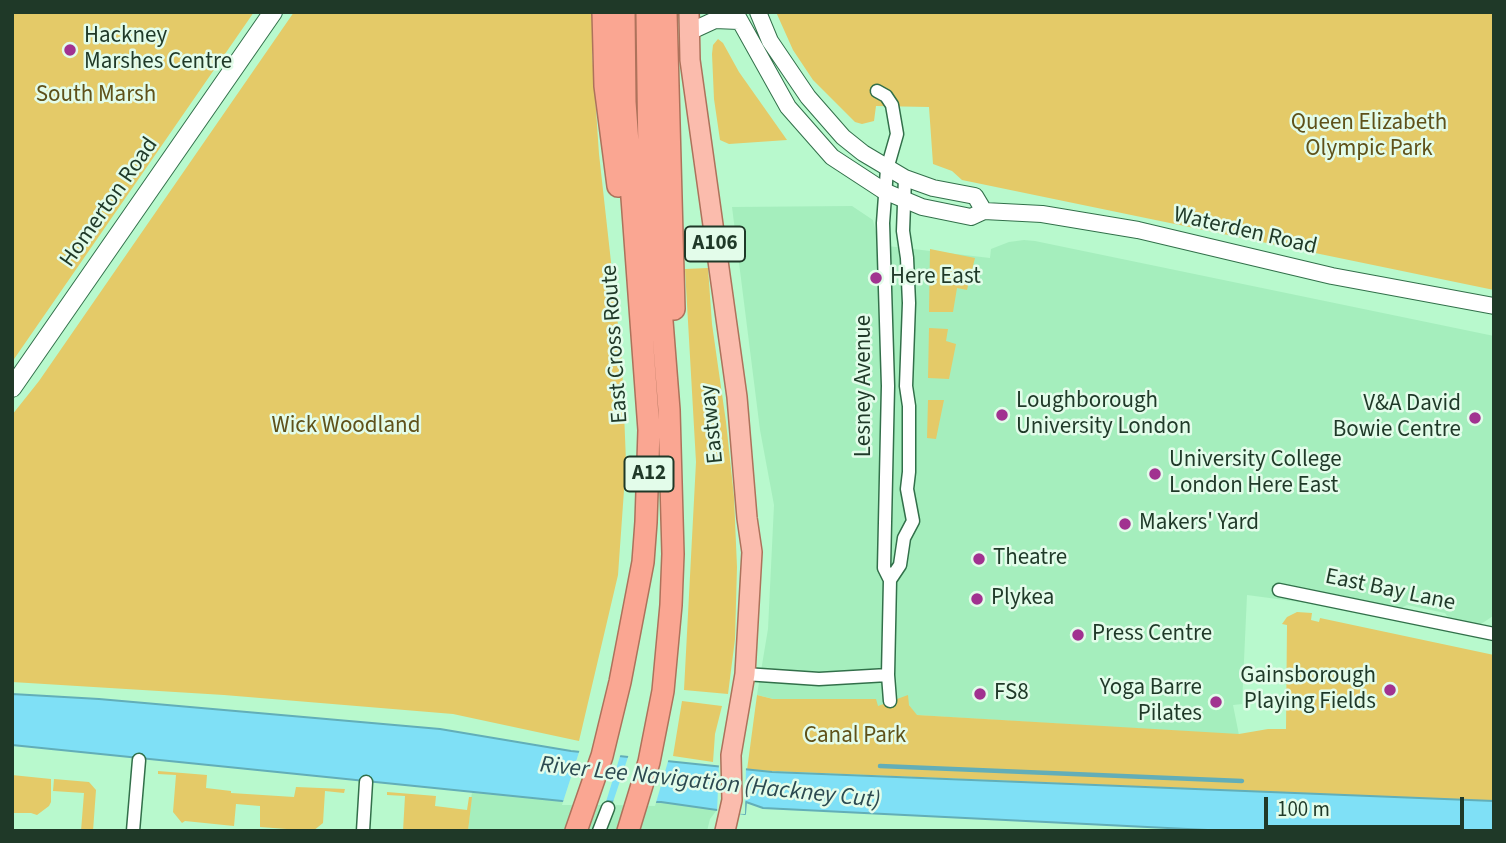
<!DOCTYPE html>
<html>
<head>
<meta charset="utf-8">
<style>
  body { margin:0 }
  #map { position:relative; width:1506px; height:843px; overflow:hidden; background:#b8f9cd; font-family:"Source Sans 3",sans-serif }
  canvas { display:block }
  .frame { position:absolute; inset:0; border:14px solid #1f3928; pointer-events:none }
  .scale { position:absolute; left:1264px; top:797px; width:200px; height:32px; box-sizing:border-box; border:4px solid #1f3928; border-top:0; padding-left:9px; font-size:21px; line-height:24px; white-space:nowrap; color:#1f3928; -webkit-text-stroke:5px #e3fcea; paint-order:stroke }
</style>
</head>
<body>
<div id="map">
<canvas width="1506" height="843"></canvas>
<div class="frame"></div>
<div class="scale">100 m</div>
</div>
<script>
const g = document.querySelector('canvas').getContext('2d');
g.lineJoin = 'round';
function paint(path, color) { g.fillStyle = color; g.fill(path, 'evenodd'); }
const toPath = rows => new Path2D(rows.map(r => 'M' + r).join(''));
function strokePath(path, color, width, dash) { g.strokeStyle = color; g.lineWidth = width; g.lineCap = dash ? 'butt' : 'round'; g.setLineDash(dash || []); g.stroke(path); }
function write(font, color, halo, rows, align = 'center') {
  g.font = font + ' "Source Sans 3",sans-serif'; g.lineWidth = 5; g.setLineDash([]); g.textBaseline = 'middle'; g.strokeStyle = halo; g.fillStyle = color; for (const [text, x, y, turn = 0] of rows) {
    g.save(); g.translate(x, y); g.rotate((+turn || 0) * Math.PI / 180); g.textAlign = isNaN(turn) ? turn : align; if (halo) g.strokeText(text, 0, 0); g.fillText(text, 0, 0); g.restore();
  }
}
const built = toPath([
  [852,206,873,220,879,245,990,258,991,249,1009,242,1024,240,1035,241,1494,336,1493,616,1478,626,1450,620,1445,613,1407,605,1399,609,1322,605,1247,595,1242,704,1233,705,1239,735,916,715,909,705,877,706,773,699,757,695,768,629,774,505,760,430,732,207],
  [472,791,562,801,661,802,717,810,710,819,707,831,468,831]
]);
const green = toPath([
  [12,12,254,12,12,362],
  [294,12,593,12,592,51,599,154,622,361,626,462,618,575,579,741,453,714,224,695,12,682,12,415,39,381],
  [776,12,1494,12,1494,290,962,180,952,171,933,164,929,107,876,106,874,121,862,124,855,122,813,80,793,50],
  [718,39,723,43,739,72,787,140,729,144,720,140,714,99,712,54,713,45],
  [930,249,975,258,967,290,957,288,953,312,929,312],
  [708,268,712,324,726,422,734,497,737,567,735,639,728,694,684,690,696,462,685,269],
  [929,328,948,329,946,341,956,344,949,379,928,378],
  [928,400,944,400,936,439,927,438],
  [1297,612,1312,613,1311,620,1319,622,1320,618,1494,655,1494,801,747,770,757,695,773,699,876,699,878,706,908,695,909,705,917,715,1239,734,1268,729,1286,729,1287,625,1282,624,1287,617],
  [682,701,722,706,715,734,713,762,673,756],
  [158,771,207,775,206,788,231,791,231,793,294,797,296,787,345,789,344,793,325,791,323,823,313,831,260,827,260,806,236,804,234,826,185,821,182,823,173,812,176,775,158,774],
  [12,775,51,779,51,802,49,806,37,815,31,813,12,813],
  [54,779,89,782,96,790,93,831,81,831,84,793,53,791],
  [387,792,436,796,435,806,467,810,469,797,472,797,468,831,403,831,405,796,387,795]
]);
const water = toPath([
  [12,694,99,699,440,729,571,751,772,772,1494,801,1494,831,1228,831,763,808,746,802,745,814,661,802,562,801,12,745,12,694]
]);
const pier = toPath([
  [580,749,621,753,605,805,562,805],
  [629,754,669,758,655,806,612,805],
  [719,763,746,766,745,814,717,813]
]);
const stream = toPath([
  [880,766,1242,781]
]);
const minor = toPath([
  [877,91,886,96,892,105,897,134,887,169,883,223,888,386,884,568,890,580,888,675,890,701],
  [890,580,900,565,904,538,913,521,907,489,909,472,909,406,906,386,909,303,907,258,903,231,905,178],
  [1279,590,1494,634],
  [745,674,819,679,888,675],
  [133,831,139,760],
  [363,831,366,782],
  [599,831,608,808]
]);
const tertiary = toPath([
  [735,12,788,107,832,157,884,191,922,207,971,217,984,211,1042,214,1138,230,1332,276,1494,306],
  [758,12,770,41,808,97,843,137,863,153,905,178,933,188,975,196,984,211],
  [689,32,715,20,739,21]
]);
const secondary = toPath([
  [12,388,273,12]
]);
const primary = toPath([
  [689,12,690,60,737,397,747,518,752,552,745,674,731,755,732,800,725,831]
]);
const trunk = toPath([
  [603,12,605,86,618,186],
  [666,12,674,309],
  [576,831,602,756,620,682,643,562,646,522,649,430,625,102,624,12],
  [628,831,649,762,663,691,671,605,673,554,669,410,649,156,647,12]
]);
const markers = [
  [70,50,7,"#a13290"],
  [876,278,7,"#a13290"],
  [1002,415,7,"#a13290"],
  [1475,418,7,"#a13290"],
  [1155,474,7,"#a13290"],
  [1125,524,7,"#a13290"],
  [979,559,7,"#a13290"],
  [977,599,7,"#a13290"],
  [1078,635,7,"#a13290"],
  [1390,690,7,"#a13290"],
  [980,694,7,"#a13290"],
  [1216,702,7,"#a13290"]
];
const shields = [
  [715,244,60],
  [649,474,49]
];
const shieldNames = [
  ["A106",715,244],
  ["A12",649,474]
];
const poiNames = [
  ["Hackney",84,37],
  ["Marshes Centre",84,63],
  ["Here East",890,278],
  ["Loughborough",1016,402],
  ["University London",1016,428],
  ["V&A David",1461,405,"right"],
  ["Bowie Centre",1461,431,"right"],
  ["University College",1169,461],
  ["London Here East",1169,487],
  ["Makers' Yard",1139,524],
  ["Theatre",993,559],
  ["Plykea",991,599],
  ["Press Centre",1092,635],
  ["Gainsborough",1376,677,"right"],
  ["Playing Fields",1376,703,"right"],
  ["Yoga Barre",1202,689,"right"],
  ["Pilates",1202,715,"right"],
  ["FS8",994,694]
];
const parkNames = [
  ["South Marsh",96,96],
  ["Queen Elizabeth",1369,124],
  ["Olympic Park",1369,150],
  ["Wick Woodland",346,427],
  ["Canal Park",855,737]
];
const streetNames = [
  ["Homerton Road",110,203,-55],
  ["Waterden Road",1245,232,13],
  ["East Cross Route",616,344,-94],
  ["Lesney Avenue",865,386,-90],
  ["Eastway",713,424,-96],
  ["East Bay Lane",1390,591,12]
];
const waterNames = [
  ["River Lee Navigation (Hackney Cut)",710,784,6]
];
paint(built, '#a5eebd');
paint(green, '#e4ca68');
paint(water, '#7fe0f6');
strokePath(water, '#62aeb8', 2);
paint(pier, '#b8f9cd');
strokePath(stream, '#62aeb8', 4.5);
strokePath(minor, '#32704a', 15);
strokePath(tertiary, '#32704a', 18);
strokePath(secondary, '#32704a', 20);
strokePath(primary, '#ad725b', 22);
strokePath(trunk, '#ad725b', 24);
strokePath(minor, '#fff', 12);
strokePath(tertiary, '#fff', 16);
strokePath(secondary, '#fff', 18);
strokePath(primary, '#fbbcad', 19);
strokePath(trunk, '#faa692', 21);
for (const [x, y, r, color] of markers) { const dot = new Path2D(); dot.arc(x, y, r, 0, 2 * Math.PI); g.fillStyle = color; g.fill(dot); strokePath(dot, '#e3fcea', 2.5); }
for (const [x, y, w] of shields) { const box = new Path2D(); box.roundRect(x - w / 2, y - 17.5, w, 35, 5); g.fillStyle = '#e3fcea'; g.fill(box); strokePath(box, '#1f3928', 2); }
write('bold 21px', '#1f3928', null, shieldNames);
write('23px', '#1f3928', '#e3fcea', poiNames, 'left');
write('23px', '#5f5119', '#e3fcea', parkNames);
write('23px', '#1f3928', '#e3fcea', streetNames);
write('italic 24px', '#2c4a51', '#e3fcea', waterNames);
</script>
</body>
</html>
